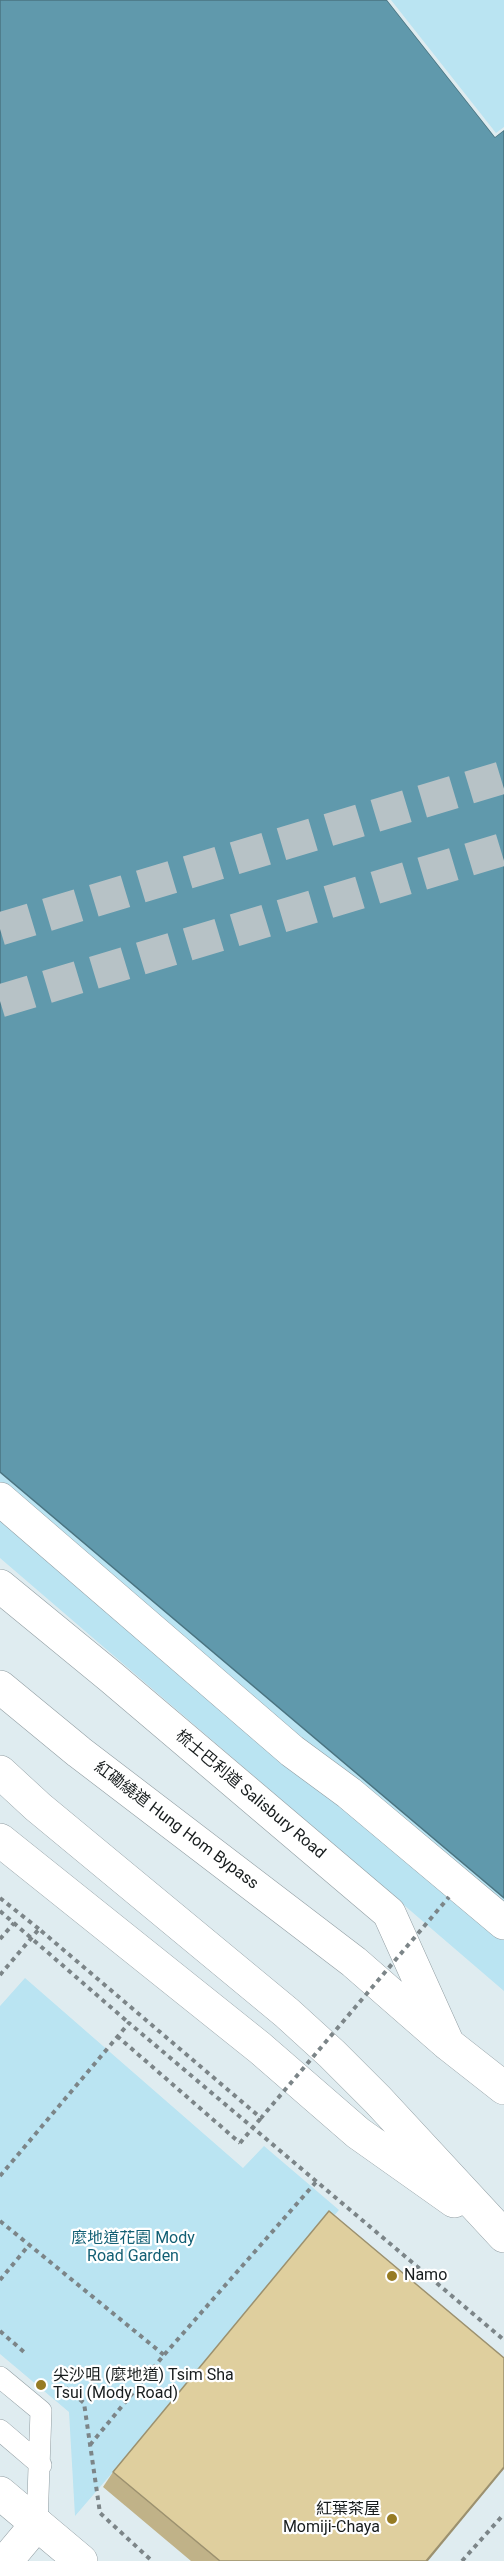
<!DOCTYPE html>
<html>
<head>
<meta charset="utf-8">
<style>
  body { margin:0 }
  canvas { display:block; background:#dfecf0 }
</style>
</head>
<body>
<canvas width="504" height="2561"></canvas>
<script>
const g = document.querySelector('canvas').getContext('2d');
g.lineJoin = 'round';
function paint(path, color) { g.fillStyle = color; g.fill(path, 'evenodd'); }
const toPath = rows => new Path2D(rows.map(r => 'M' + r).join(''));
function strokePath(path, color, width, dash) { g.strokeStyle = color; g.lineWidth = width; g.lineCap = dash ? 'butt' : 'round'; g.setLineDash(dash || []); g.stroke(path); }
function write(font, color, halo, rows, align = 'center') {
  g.font = font + ' Roboto,"Noto Sans TC",sans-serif'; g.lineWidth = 4.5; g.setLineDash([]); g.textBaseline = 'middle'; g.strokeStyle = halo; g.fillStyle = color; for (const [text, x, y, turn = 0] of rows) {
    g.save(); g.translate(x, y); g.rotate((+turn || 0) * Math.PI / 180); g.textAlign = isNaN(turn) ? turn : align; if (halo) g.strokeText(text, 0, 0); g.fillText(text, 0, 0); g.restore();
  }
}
const green = toPath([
  [387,0,504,0,504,130,495,137],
  [0,1472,504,1898,504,1991,0,1558],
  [25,1978,243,2168,264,2146,339,2210,75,2516,69,2412,0,2354,0,2006]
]);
const water = toPath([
  [0,0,387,0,495,137,504,130,504,1898,0,1472,0,0]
]);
const pier = toPath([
  [387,0,391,0,496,133,504,127,504,130,495,137]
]);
const highwayTunnel = toPath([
  [0,929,504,777],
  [0,1001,504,849]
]);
const path = toPath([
  [0,1898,39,1929],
  [0,1911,129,2023],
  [0,1939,14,1923],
  [117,2036,240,2143],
  [0,2176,129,2023,504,2340],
  [0,2221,164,2355],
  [0,2280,29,2245],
  [0,2331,24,2352],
  [66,2388,84,2403,100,2513,152,2561],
  [90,2445,164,2355,316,2182],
  [462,2561,504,2514]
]);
const lane = toPath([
  [0,2377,41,2411,37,2524],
  [0,2430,41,2465]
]);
const street = toPath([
  [0,1499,292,1751,349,1793,504,1923],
  [6,2561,37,2524]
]);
const secondary = toPath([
  [0,2493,81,2561]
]);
const primary = toPath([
  [0,1586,111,1677,389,1913,448,2044],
  [0,1687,79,1752,354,1962,448,2044,504,2088],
  [0,1772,38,1807,287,2013,332,2054,378,2100,504,2236],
  [0,1840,260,2048,358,2133,454,2201]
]);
const pathBridge = toPath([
  [0,1975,39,1929,261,2118,449,1897],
  [240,2143,261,2118]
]);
const wall = toPath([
  [113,2472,428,2561,191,2561,103,2487]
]);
const shadedWall = toPath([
  [504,2467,504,2469,428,2561,426,2561]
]);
const building = toPath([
  [329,2211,504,2358,504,2467,426,2561,220,2561,113,2472,329,2211]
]);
const markers = [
  [392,2276,6,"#967b23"],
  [41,2385,6,"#967b23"],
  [392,2519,6,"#967b23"]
];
const streetNames = [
  ["梳士巴利道 Salisbury Road",250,1795,40],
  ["紅磡繞道 Hung Hom Bypass",176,1826,37]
];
const parkNames = [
  ["麼地道花園 Mody",133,2239],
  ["Road Garden",133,2257]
];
const poiNames = [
  ["Namo",404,2276],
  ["尖沙咀 (麼地道) Tsim Sha",53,2376],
  ["Tsui (Mody Road)",53,2394],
  ["紅葉茶屋",380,2510,"right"],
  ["Momiji-Chaya",380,2528,"right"]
];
paint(green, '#bae4f2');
paint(water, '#6099ac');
strokePath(water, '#4a7481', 1.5);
paint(pier, '#dfecf0');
strokePath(highwayTunnel, '#b7c2c6', 33, [33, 16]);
strokePath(lane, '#929ea3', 22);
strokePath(street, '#929ea3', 34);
strokePath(secondary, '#929ea3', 34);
strokePath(primary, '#929ea3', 34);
strokePath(path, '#7c8588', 4, [4.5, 4.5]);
strokePath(lane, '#fff', 21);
strokePath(street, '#fff', 33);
strokePath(secondary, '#fff', 33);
strokePath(primary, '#fff', 33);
strokePath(pathBridge, '#7c8588', 4, [4.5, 4.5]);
paint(wall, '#c0b288');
paint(shadedWall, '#9c916f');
paint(building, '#dfcf9e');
strokePath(building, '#9c916f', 1.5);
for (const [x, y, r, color] of markers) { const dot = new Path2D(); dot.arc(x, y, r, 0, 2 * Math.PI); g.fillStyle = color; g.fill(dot); strokePath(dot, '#fff', 2); }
write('16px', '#171c1d', '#fff', streetNames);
write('16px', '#125f74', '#fff', parkNames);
write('16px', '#171c1d', '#fff', poiNames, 'left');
</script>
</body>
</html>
